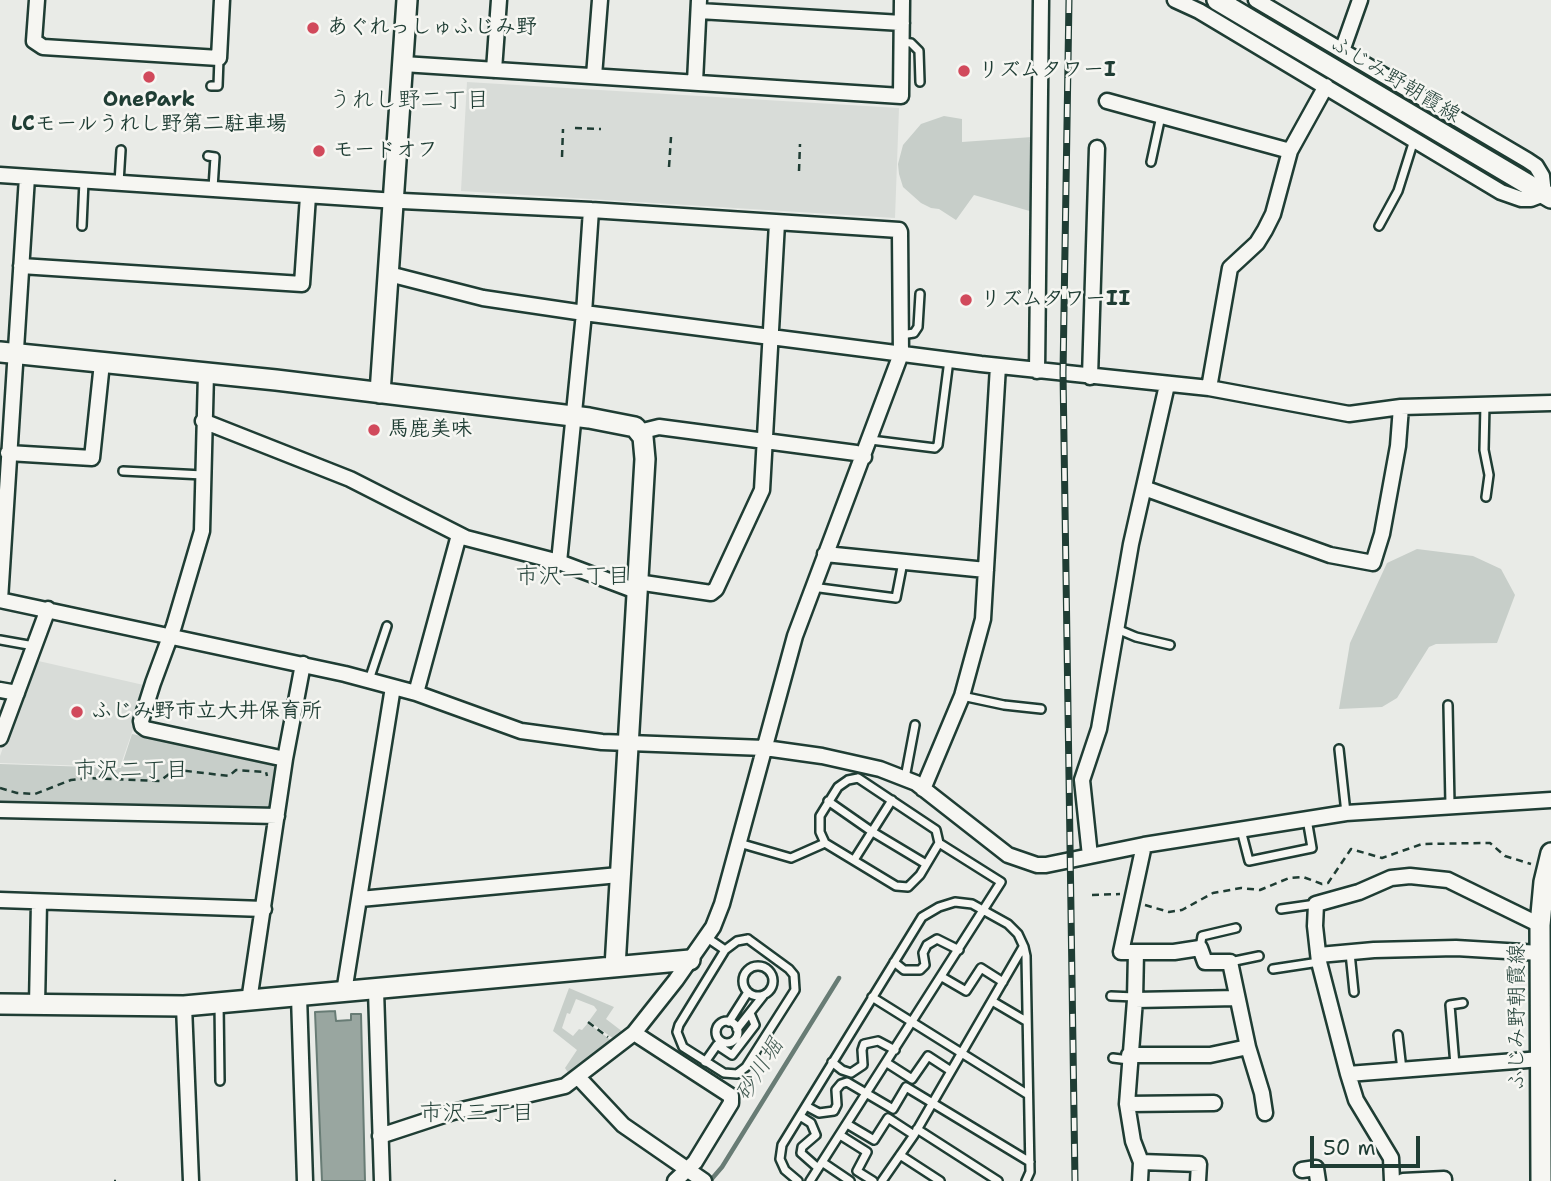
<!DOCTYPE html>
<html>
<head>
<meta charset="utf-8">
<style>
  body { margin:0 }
  #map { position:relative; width:1551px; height:1181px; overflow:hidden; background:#e9ebe7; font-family:"Shantell Sans",sans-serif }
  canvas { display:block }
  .scale { position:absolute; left:1310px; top:1136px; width:110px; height:32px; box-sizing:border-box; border:4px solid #1f3d34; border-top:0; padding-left:9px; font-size:21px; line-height:24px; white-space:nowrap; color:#1f3d34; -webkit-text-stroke:5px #f6f6f2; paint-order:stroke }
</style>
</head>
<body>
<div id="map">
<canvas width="1551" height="1181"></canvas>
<div class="scale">50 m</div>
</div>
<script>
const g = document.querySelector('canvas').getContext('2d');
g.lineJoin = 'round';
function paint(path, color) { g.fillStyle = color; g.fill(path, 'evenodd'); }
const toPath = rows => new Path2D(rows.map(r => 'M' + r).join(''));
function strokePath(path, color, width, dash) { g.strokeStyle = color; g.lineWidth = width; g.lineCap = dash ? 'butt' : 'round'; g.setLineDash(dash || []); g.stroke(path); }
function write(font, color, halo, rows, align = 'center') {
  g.font = font + ' "Shantell Sans","Klee One",sans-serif'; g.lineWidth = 5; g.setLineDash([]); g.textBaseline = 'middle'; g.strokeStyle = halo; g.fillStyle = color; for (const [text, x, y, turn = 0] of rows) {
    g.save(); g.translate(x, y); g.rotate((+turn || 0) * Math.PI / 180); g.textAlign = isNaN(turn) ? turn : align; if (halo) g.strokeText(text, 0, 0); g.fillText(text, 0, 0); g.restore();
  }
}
const built = toPath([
  [467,82,899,108,895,218,461,191],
  [34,660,148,686,120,767,0,763,0,756]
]);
const green = toPath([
  [944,116,962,119,962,142,1032,137,1033,212,974,195,956,220,939,209,931,208,921,203,903,187,899,174,898,164,903,145,921,124],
  [1417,549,1473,556,1501,569,1515,595,1497,643,1436,644,1429,647,1397,698,1382,707,1339,709,1350,643,1387,563],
  [132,734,273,765,277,771,271,810,0,806,0,764,121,768],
  [569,988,614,1007,606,1019,623,1032,614,1039,589,1021,597,1010,594,1006,576,999,570,1014,567,1013,562,1028,573,1036,579,1029,582,1030,588,1023,612,1041,569,1074,565,1068,577,1050,553,1031]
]);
const water = toPath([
  [335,1011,336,1021,351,1020,351,1014,361,1014,365,1181,322,1181,315,1012,335,1011]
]);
const stream = toPath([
  [710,1181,722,1167,839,978]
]);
const path = toPath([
  [575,128,601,129],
  [562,157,563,129],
  [669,167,671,137],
  [799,171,800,144],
  [0,788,17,793,35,794,71,780,89,778,160,781,173,771,178,770,229,776,236,770,266,772,267,776],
  [1092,895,1120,894],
  [1145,905,1169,912,1182,910,1213,893,1241,888,1260,890,1289,878,1303,877,1322,884,1328,883,1351,849,1382,858,1422,844,1483,843,1490,843,1505,856,1531,864],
  [588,1022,608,1037],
  [114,1181,116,1181]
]);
const lane = toPath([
  [902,42,911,43,919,51,920,82],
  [211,86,218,86,219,58],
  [208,156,215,157,213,188],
  [1151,162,1161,116],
  [119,183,121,150],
  [82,226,84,181],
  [1379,226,1398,191,1414,140],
  [901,335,914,333,918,327,920,294],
  [1485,404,1484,450,1489,475,1486,497],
  [871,440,935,448,938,445,949,360],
  [123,471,203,475],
  [812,587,896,598,903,562],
  [1117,629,1136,637,1170,645],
  [0,640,34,646],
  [369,680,387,626],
  [962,696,1004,705,1041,709],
  [1448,705,1450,805],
  [1339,749,1346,813],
  [858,778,936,830,939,843,920,875,908,887,896,886,825,843,820,832,820,816,838,787,848,780,858,778],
  [905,778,915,725],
  [828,801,871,831,926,864],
  [1241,830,1249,861,1312,848,1307,819],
  [739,843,791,858,825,843],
  [854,860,892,800],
  [1281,909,1316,904],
  [706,937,725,950],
  [748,939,789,969,794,975,795,990,746,1067,737,1074,724,1073,683,1047,677,1032,679,1025,725,950,737,941,748,939],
  [1200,948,1202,936,1236,928],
  [1350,953,1354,992],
  [894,962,904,970,920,970,925,965,923,953,927,945,937,939,959,950],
  [1230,962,1259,956],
  '743 981a15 15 0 1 1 30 0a15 15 0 1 1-30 0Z',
  [1273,969,1319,962],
  [942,977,966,991,981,968,1003,982],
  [1111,996,1135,997],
  [872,997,1027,1094],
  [992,1001,1026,1021],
  [219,1003,220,1081],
  '716 1032a11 11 0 1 1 22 0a11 11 0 1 1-22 0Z',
  [729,1022,748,992],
  [737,1029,763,996],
  [1398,1035,1402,1070],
  [1113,1058,1129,1060],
  [705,1062,717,1045,732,1055,755,1025,750,1013],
  [832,1062,842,1070,851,1073,863,1065,862,1050,864,1044,878,1041,895,1050],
  [887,1063,912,1079,928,1056,951,1071],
  [1455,1065,1450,1005,1463,1003],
  [806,1106,819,1113,834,1111,837,1105,836,1090,841,1084,847,1082,893,1109,906,1087,1030,1162],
  [800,1116,811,1123,816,1135,802,1147,801,1153,818,1168],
  [847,1124,874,1140,888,1118,914,1135],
  [917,1129,998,1181],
  [840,1135,867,1152,857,1171,873,1181],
  [900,1155,940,1181],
  [822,1162,850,1181],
  [798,1181,785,1170,780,1159,782,1145,922,917,939,907,955,902,972,904,1008,924,1018,934,1024,947,1026,956,1030,1172,1026,1181],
  [810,1181,1001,882,939,843],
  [882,1181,914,1135,1023,947]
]);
const street = toPath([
  [37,0,34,41,43,47,219,58,222,0],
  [1175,0,1199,11,1501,192,1521,199,1531,199,1544,194,1542,176,1536,166,1527,160,1256,0],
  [699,11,902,23],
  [1342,51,1360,0],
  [403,64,901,96,902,0],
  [494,70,499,0],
  [594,76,600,0],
  [695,82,699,0],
  [1107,101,1290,151],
  [0,175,381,200,591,210,899,230,900,232,901,354,795,636,722,904,713,927,676,980,634,1033,565,1086,453,1112,380,1136],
  [21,266,302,284,308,196],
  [389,274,483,298,584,313,981,364,1209,388,1349,414,1401,407,1551,403],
  [1037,371,1041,0],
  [206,373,202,531,174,626,153,683,141,721,142,726,146,729,285,759],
  [1090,377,1097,148],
  [1209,388,1230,268,1257,243,1265,230,1273,214,1290,151,1326,86],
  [203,421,350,479,466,538,559,562,636,591],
  [639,432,659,427,856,453,864,457],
  [8,453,92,458,102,363],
  [1144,488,1330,555,1373,563,1382,534,1398,446,1401,407],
  [825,554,986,570],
  [559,562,584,313,591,210],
  [637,582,711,593,716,589,762,490,777,223],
  [0,600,345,674,416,693,521,731,602,742,765,748,822,756,880,769,916,783,1008,855,1037,865,1046,865,1144,845,1346,813,1551,800],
  [0,600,27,177],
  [0,690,17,693],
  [416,693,459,535],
  [0,738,48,609],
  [923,789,962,696,983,619,998,366],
  [0,810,277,816],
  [1090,856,1082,780,1099,729,1131,544,1167,385],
  [360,899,619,875],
  [0,900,264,909],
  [1136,952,1135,1000,1127,1104,1133,1141,1141,1162,1140,1181],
  [1319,955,1374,950,1456,948,1540,953],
  [376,990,382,1181],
  [344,992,393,687],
  [299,996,305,1181],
  [1135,1000,1237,998],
  [249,1001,285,759,303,664],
  [37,1005,39,902],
  [184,1006,191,1181],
  [634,1033,731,1096,731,1103,695,1162,675,1181],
  [1248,1047,1262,1093,1265,1113],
  [1129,1055,1210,1055,1248,1047,1230,962,1205,962,1200,948,1174,952,1121,952,1144,845],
  [1348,1074,1541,1059],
  [578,1077,623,1125,704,1181],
  [1127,1104,1214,1103],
  [1141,1162,1199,1164,1198,1181],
  [1302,1170,1316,1168,1318,1181],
  [1392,1181,1391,1158,1356,1100,1348,1074,1319,962,1315,926,1316,904,1359,892,1391,878,1410,876,1448,880,1540,925],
  [1403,1181,1444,1179,1444,1181]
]);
const secondary = toPath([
  [1217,0,1551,198],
  [0,352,276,380,589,418,635,427,643,437,645,459,615,967],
  [380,393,407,0],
  [0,1004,184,1006,690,960],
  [1541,1181,1540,925,1544,882,1551,853]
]);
const rail = toPath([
  [1069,0,1063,373,1075,1181]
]);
const markers = [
  [313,28,7,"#d1495b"],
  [964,71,7,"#d1495b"],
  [149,77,7,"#d1495b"],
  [319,151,7,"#d1495b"],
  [966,300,7,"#d1495b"],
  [374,430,7,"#d1495b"],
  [77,712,7,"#d1495b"]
];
const poiNames = [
  ["あぐれっしゅふじみ野",327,28],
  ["リズムタワーI",978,71],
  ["OnePark",149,101,"center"],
  ["LCモールうれし野第二駐車場",149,125,"center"],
  ["モードオフ",333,151],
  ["リズムタワーII",980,300],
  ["馬鹿美味",388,430],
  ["ふじみ野市立大井保育所",91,712]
];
const streetNames = [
  ["ふじみ野朝霞線",1395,80,31],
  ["ふじみ野朝霞線",1518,1017,-90]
];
const neighbourhoodNames = [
  ["うれし野二丁目",409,101],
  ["市沢一丁目",573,577],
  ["市沢二丁目",131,771],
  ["市沢三丁目",477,1114]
];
const waterNames = [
  ["砂川堀",760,1070,-58]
];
paint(built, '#d8dcd8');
paint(green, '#c7cec9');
paint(water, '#99a6a0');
strokePath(water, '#687c75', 2);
strokePath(stream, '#687c75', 4.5);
strokePath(lane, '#1f3d34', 12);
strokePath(street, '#1f3d34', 19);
strokePath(secondary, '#1f3d34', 24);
strokePath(path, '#1f3d34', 2.5, [7, 5]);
strokePath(lane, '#f6f6f2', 7);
strokePath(street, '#f6f6f2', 14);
strokePath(secondary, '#f6f6f2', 19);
strokePath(rail, '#1f3d34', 7);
strokePath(rail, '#f6f6f2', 4.5, [13]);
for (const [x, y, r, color] of markers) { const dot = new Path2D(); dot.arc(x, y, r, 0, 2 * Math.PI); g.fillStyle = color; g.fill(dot); strokePath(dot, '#f6f6f2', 2.5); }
write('bold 21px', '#1f3d34', '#f6f6f2', poiNames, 'left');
write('21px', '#1f3d34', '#f6f6f2', streetNames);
write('23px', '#1f3d34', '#f6f6f2', neighbourhoodNames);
write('italic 23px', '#445c54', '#f6f6f2', waterNames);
</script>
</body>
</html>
